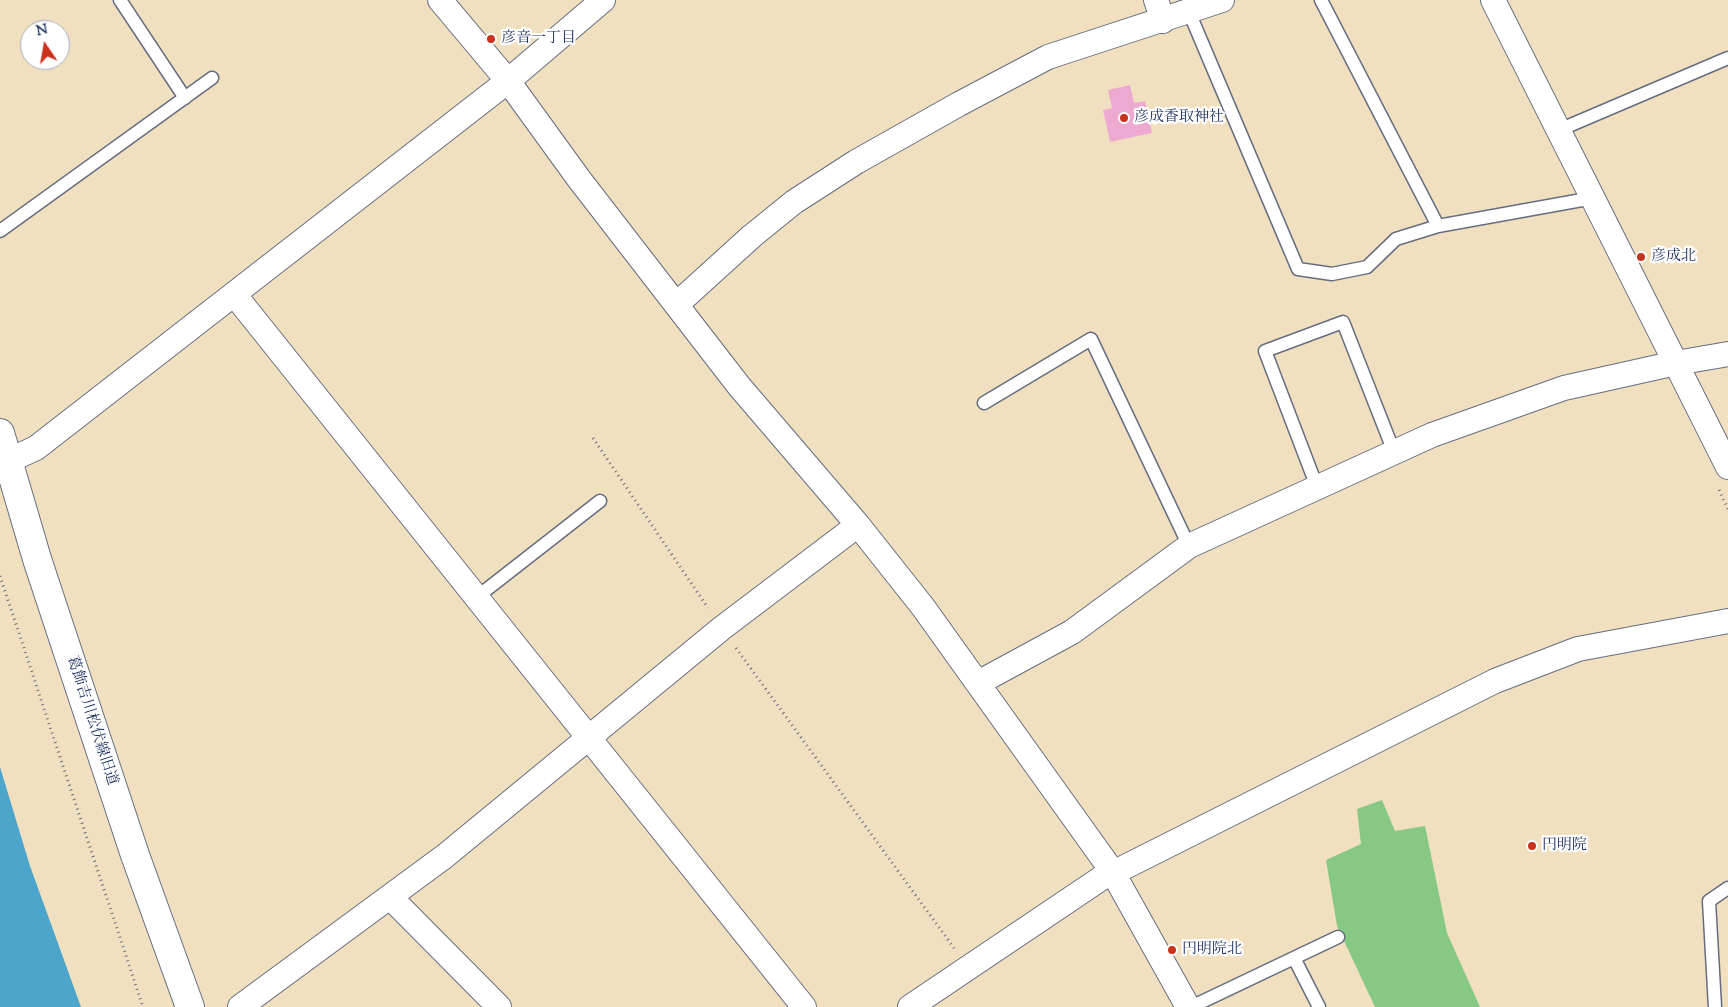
<!DOCTYPE html>
<html>
<head>
<meta charset="utf-8">
<style>
  body { margin:0 }
  #map { position:relative; width:1728px; height:1007px; overflow:hidden; background:#f1e0c0; font-family:"Sorts Mill Goudy",serif }
  canvas { display:block }
  .north { position:absolute; left:20px; top:20px; width:50px; height:50px; box-sizing:border-box; background:#fff; border:1px solid #a4acbf; border-radius:50%; rotate:348deg; font-size:14px; font-weight:700; line-height:20px; text-align:center; color:#1b2f5e }
  .north::after { content:''; display:block; margin:auto; width:18px; height:22px; background:#c8321e; clip-path:polygon(50% 0,100% 100%,50% 72%,0 100%) }
</style>
</head>
<body>
<div id="map">
<canvas width="1728" height="1007"></canvas>
<div class="north">N</div>
</div>
<script>
const g = document.querySelector('canvas').getContext('2d');
g.lineJoin = 'round';
function paint(path, color) { g.fillStyle = color; g.fill(path, 'evenodd'); }
const toPath = rows => new Path2D(rows.map(r => 'M' + r).join(''));
function strokePath(path, color, width, dash) { g.strokeStyle = color; g.lineWidth = width; g.lineCap = dash ? 'butt' : 'round'; g.setLineDash(dash || []); g.stroke(path); }
function write(font, color, halo, rows, align = 'center') {
  g.font = font + ' "Sorts Mill Goudy","Noto Serif JP",serif'; g.lineWidth = 4.5; g.setLineDash([]); g.textBaseline = 'middle'; g.strokeStyle = halo; g.fillStyle = color; for (const [text, x, y, turn = 0] of rows) {
    g.save(); g.translate(x, y); g.rotate((+turn || 0) * Math.PI / 180); g.textAlign = isNaN(turn) ? turn : align; if (halo) g.strokeText(text, 0, 0); g.fillText(text, 0, 0); g.restore();
  }
}
const green = toPath([
  [1382,800,1395,831,1425,826,1447,933,1480,1007,1375,1007,1337,926,1326,860,1361,844,1357,809]
]);
const water = toPath([
  [0,767,30,866,81,1007,0,1007]
]);
const building = toPath([
  [1130,85,1134,103,1145,101,1152,133,1110,142,1103,110,1112,108,1108,90]
]);
const path = toPath([
  [593,438,708,608],
  [1719,490,1728,509],
  [0,576,143,1007],
  [736,648,954,948]
]);
const service = toPath([
  [120,0,185,98],
  [1189,12,1298,269,1332,274,1367,267,1396,239,1438,226,1321,0],
  [1559,130,1728,58],
  [1438,226,1593,198],
  [0,231,212,78],
  [984,403,1091,339,1189,546],
  [1317,487,1265,351,1343,322,1394,452],
  [477,597,600,501],
  [1294,958,1319,1007],
  [1191,1007,1338,937],
  [1715,1007,1709,901,1728,888]
]);
const minor = toPath([
  [440,0,508,81,579,179,739,386,858,525,923,607,1112,871,1188,1007],
  [1156,0,1163,21],
  [1493,0,1728,467],
  [234,294,804,1007],
  [677,304,752,236,794,202,856,162,959,104,1048,57,1222,0],
  [8,461,36,448,234,294,508,81,603,0],
  [978,683,1072,632,1189,546,1432,435,1564,388,1676,363,1728,354],
  [1113,873,1495,681,1578,649,1728,621],
  [390,897,499,1007],
  [240,1007,445,856,722,628,858,525],
  [910,1007,1112,871]
]);
const tertiary = toPath([
  [0,433,37,559,135,855,190,1007]
]);
const markers = [
  [491,39,5,"#c8321e"],
  [1124,118,5,"#c8321e"],
  [1641,257,5,"#c8321e"],
  [1532,846,5,"#c8321e"],
  [1172,950,5,"#c8321e"]
];
const poiNames = [
  ["彦音一丁目",501,39],
  ["彦成香取神社",1134,118],
  ["彦成北",1651,257],
  ["円明院",1542,846],
  ["円明院北",1182,950]
];
const streetNames = [
  ["葛飾吉川松伏線旧道",91,721,72]
];
paint(green, '#87c982');
paint(water, '#4ca5ca');
paint(building, '#edaad1');
strokePath(service, '#666d80', 15);
strokePath(minor, '#666d80', 26);
strokePath(tertiary, '#666d80', 30);
strokePath(path, '#666d80', 3, [1, 4]);
strokePath(service, '#fff', 12);
strokePath(minor, '#fff', 24);
strokePath(tertiary, '#fff', 28);
for (const [x, y, r, color] of markers) { const dot = new Path2D(); dot.arc(x, y, r, 0, 2 * Math.PI); g.fillStyle = color; g.fill(dot); strokePath(dot, '#fff', 2); }
write('15px', '#1b2f5e', '#fff', poiNames, 'left');
write('15px', '#1b2f5e', '#fff', streetNames);
</script>
</body>
</html>
